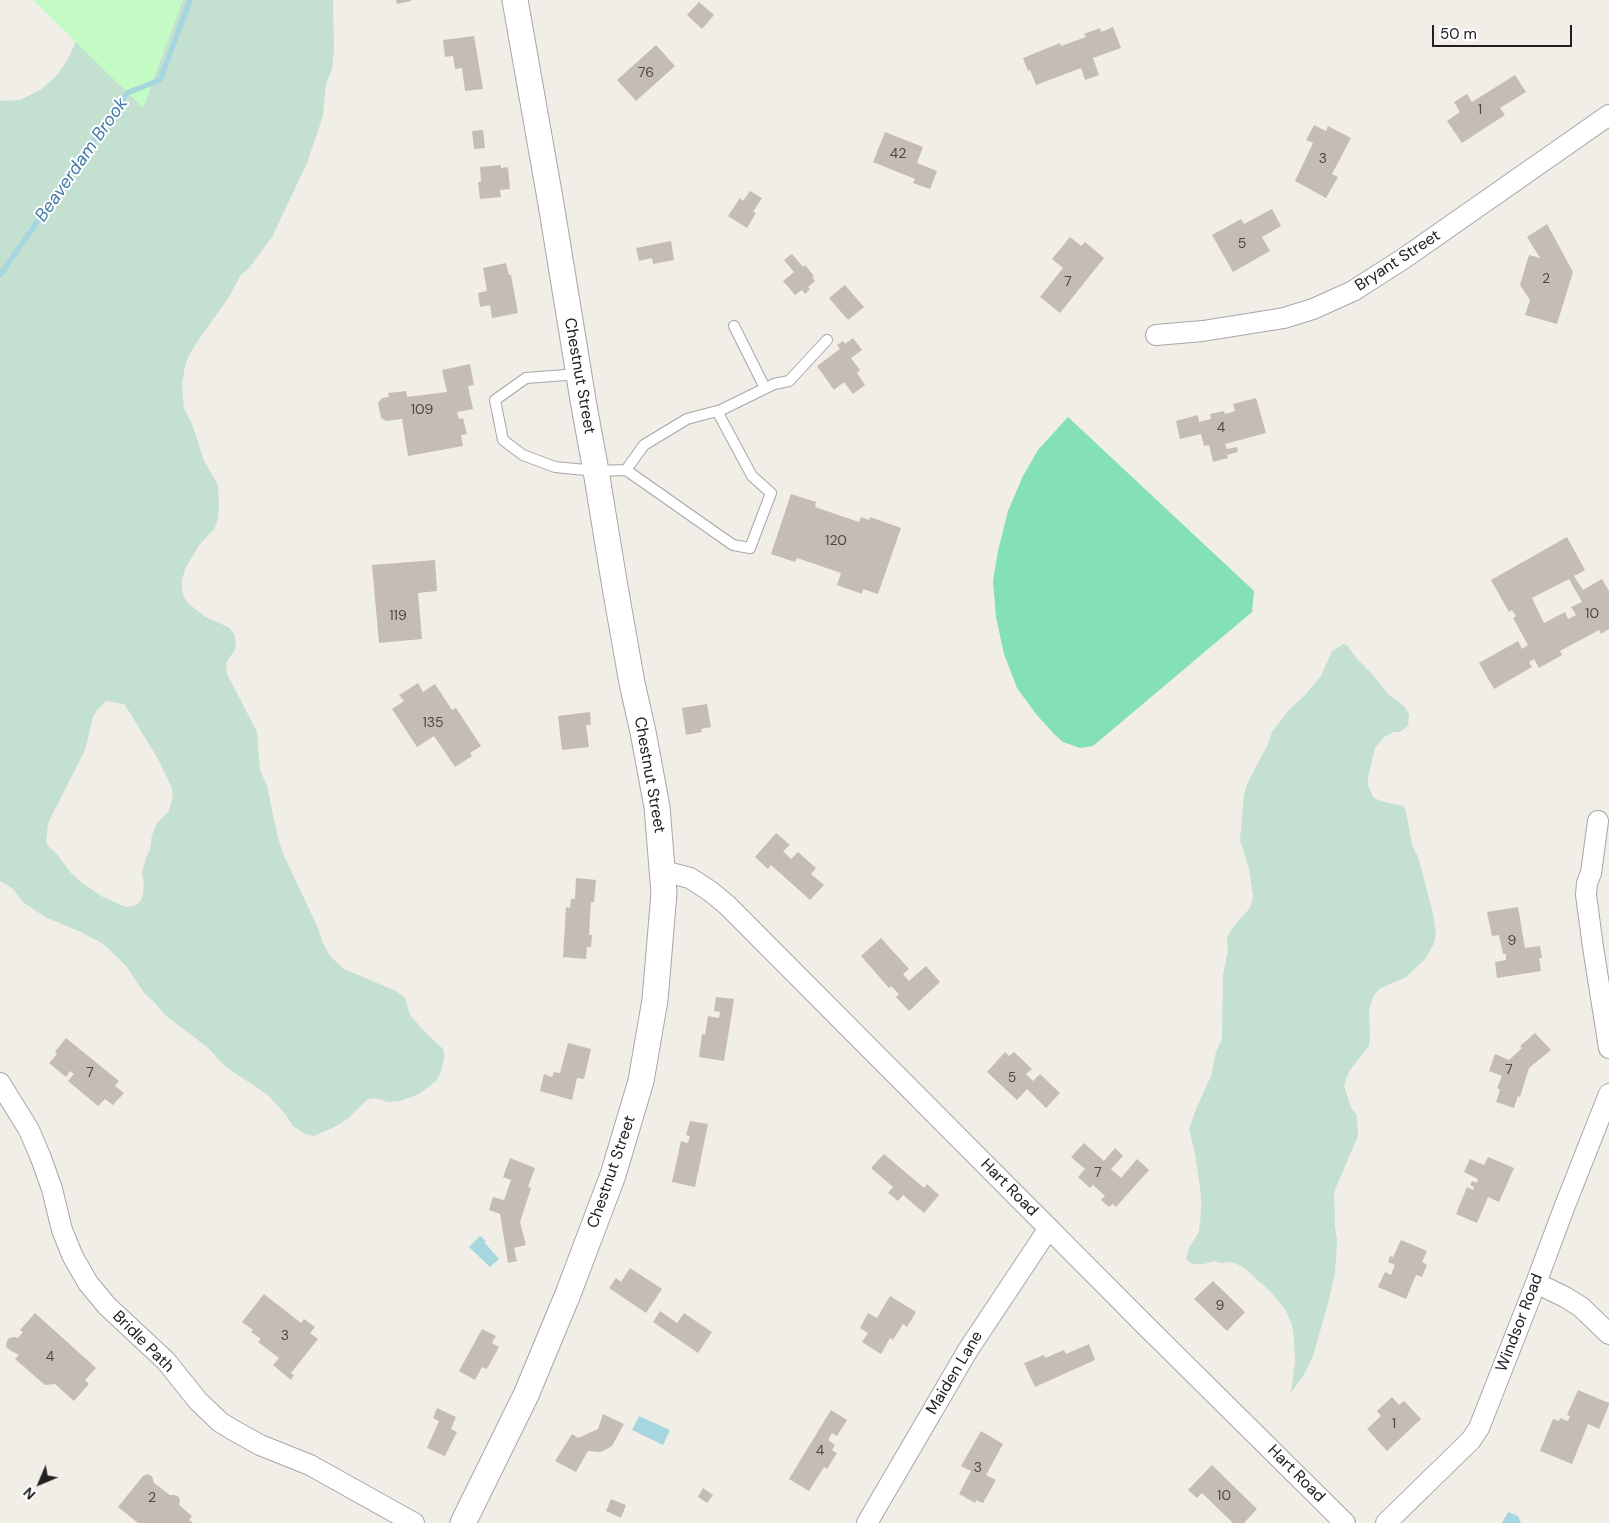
<!DOCTYPE html>
<html>
<head>
<meta charset="utf-8">
<style>
  body { margin:0 }
  #map { position:relative; width:1609px; height:1523px; overflow:hidden; background:#f1ede7; font-family:"DM Sans",sans-serif }
  canvas { display:block }
  .north { position:absolute; left:15px; top:1458px; width:50px; height:50px; -webkit-text-stroke:4px #fff; paint-order:stroke; rotate:225deg; font-size:14px; font-weight:700; line-height:20px; text-align:center; color:#202020 }
  .north::after { content:''; display:block; margin:auto; width:18px; height:22px; background:#202020; clip-path:polygon(50% 0,100% 100%,50% 72%,0 100%) }
  .scale { position:absolute; left:1432px; top:25px; width:140px; height:22px; box-sizing:border-box; border:2px solid #202020; border-top:0; padding-left:6px; font-size:15px; line-height:18px; white-space:nowrap; color:#202020; -webkit-text-stroke:4px #fff; paint-order:stroke }
</style>
</head>
<body>
<div id="map">
<canvas width="1609" height="1523"></canvas>
<div class="north">N</div>
<div class="scale">50 m</div>
</div>
<script>
const g = document.querySelector('canvas').getContext('2d');
g.lineJoin = 'round';
function paint(path, color) { g.fillStyle = color; g.fill(path, 'evenodd'); }
const toPath = rows => new Path2D(rows.map(r => 'M' + r).join(''));
function strokePath(path, color, width, dash) { g.strokeStyle = color; g.lineWidth = width; g.lineCap = dash ? 'butt' : 'round'; g.setLineDash(dash || []); g.stroke(path); }
function write(font, color, halo, rows, align = 'center') {
  g.font = font + ' "DM Sans",sans-serif'; g.lineWidth = 4; g.setLineDash([]); g.textBaseline = 'middle'; g.strokeStyle = halo; g.fillStyle = color; for (const [text, x, y, turn = 0] of rows) {
    g.save(); g.translate(x, y); g.rotate((+turn || 0) * Math.PI / 180); g.textAlign = isNaN(turn) ? turn : align; if (halo) g.strokeText(text, 0, 0); g.fillText(text, 0, 0); g.restore();
  }
}
const wetland = toPath([
  [82,0,333,0,334,48,332,70,326,84,323,116,307,163,272,237,249,268,240,276,229,297,199,339,189,355,185,366,182,384,184,409,192,424,204,461,218,485,219,508,218,519,214,529,200,544,186,567,182,579,182,589,184,597,189,604,204,616,230,628,235,636,236,648,226,663,227,674,257,732,260,770,267,786,278,838,284,856,318,928,322,941,330,956,344,969,396,991,405,998,410,1015,422,1029,444,1050,444,1060,441,1071,436,1081,419,1094,400,1101,388,1102,375,1098,368,1099,346,1120,334,1127,314,1136,306,1134,293,1126,286,1115,268,1095,226,1067,207,1047,165,1015,155,1003,144,993,127,967,109,949,100,942,81,932,45,917,23,902,12,888,0,881,0,101,20,100,42,89,57,75,68,59,79,35],
  [106,701,124,704,130,713,157,757,171,786,173,795,169,811,157,823,152,835,150,849,146,858,142,873,144,885,143,895,140,902,134,906,126,907,103,897,82,883,71,873,56,853,50,848,46,842,48,824,52,815,85,750,93,717,97,710],
  [1344,644,1348,646,1356,658,1375,677,1387,693,1405,707,1409,715,1408,726,1400,732,1394,732,1384,737,1375,748,1368,777,1368,785,1373,797,1380,801,1403,806,1406,811,1412,845,1418,857,1424,879,1433,914,1436,934,1434,943,1426,958,1406,977,1379,989,1373,997,1369,1011,1370,1034,1369,1046,1350,1070,1346,1079,1344,1086,1351,1107,1357,1116,1358,1136,1334,1192,1335,1226,1337,1241,1335,1274,1328,1303,1313,1356,1305,1373,1291,1393,1295,1361,1294,1338,1292,1325,1285,1309,1269,1290,1243,1267,1237,1264,1229,1262,1221,1263,1214,1261,1204,1264,1195,1264,1191,1263,1186,1259,1189,1248,1199,1232,1201,1212,1201,1195,1195,1153,1189,1129,1196,1109,1211,1076,1216,1052,1222,1039,1223,975,1228,950,1227,938,1233,927,1250,908,1253,897,1249,868,1240,840,1244,794,1248,782,1268,744,1272,732,1288,711,1305,695,1321,676,1332,651]
]);
const park = toPath([
  [33,0,183,0,143,108]
]);
const pitch = toPath([
  [1068,417,1254,591,1252,612,1093,746,1080,748,1063,742,1054,734,1036,714,1017,688,1004,654,996,617,993,581,998,551,1008,511,1023,476,1038,450]
]);
const water = toPath([
  [480,1236,486,1241,484,1242,499,1259,490,1267,469,1247],
  [639,1416,670,1430,663,1445,632,1430],
  [1508,1512,1518,1516,1521,1523,1502,1523]
]);
const stream = toPath([
  [0,275,127,93,160,80,190,0]
]);
const building = toPath([
  [396,0,411,0,411,1,397,4],
  [699,2,714,15,702,29,687,15],
  [1113,27,1121,48,1093,58,1099,75,1085,80,1081,68,1036,85,1030,70,1028,71,1023,58,1060,43,1061,46,1086,37,1084,34,1100,28,1101,32],
  [474,36,483,89,465,91,462,68,455,69,453,56,445,57,443,40],
  [656,45,675,66,636,101,617,80],
  [1515,75,1526,92,1500,108,1505,115,1462,143,1447,121,1460,112,1454,102,1467,94,1472,102],
  [1314,125,1326,131,1328,126,1351,138,1332,174,1338,177,1326,198,1295,181,1313,143,1306,140],
  [483,130,485,148,474,149,472,131],
  [885,132,923,147,917,163,937,171,930,189,913,183,915,179,873,162],
  [501,165,501,168,508,167,510,189,500,190,501,197,480,199,478,182,481,182,480,167],
  [750,191,762,198,753,212,756,213,747,228,728,216,740,198,743,201],
  [1272,209,1281,226,1262,237,1270,251,1233,272,1212,235,1241,219,1244,224],
  [1547,224,1573,272,1557,324,1525,315,1530,300,1520,285,1529,255,1540,258,1527,237],
  [1070,237,1081,246,1085,242,1104,258,1060,313,1040,297,1063,268,1052,259],
  [671,241,674,260,653,264,652,258,639,261,636,248],
  [792,254,803,267,805,265,814,276,812,277,815,281,808,287,810,289,805,294,802,290,795,295,783,281,794,272,784,260],
  [506,263,509,275,511,275,518,313,492,318,490,305,480,307,478,293,487,291,483,268],
  [845,285,864,307,848,320,829,298],
  [853,338,862,350,851,358,860,370,857,373,865,385,853,394,844,382,834,390,817,366,840,349,837,345,843,341,845,344],
  [470,364,474,385,468,386,473,409,457,412,459,419,463,418,467,434,461,435,463,446,408,456,402,419,386,421,381,418,378,403,382,398,389,397,388,393,406,391,407,397,447,392,442,370],
  [1256,398,1266,433,1225,444,1227,449,1237,447,1238,452,1227,455,1228,458,1213,462,1209,445,1204,446,1201,434,1180,439,1176,421,1198,415,1199,422,1211,419,1210,414,1224,411,1225,414,1235,411,1233,404],
  [791,494,816,502,815,507,859,522,861,517,869,520,870,517,901,528,878,594,863,589,862,594,837,585,841,573,797,558,795,562,771,554],
  [1567,537,1585,570,1574,576,1583,590,1602,579,1609,591,1609,629,1601,634,1599,630,1560,651,1562,655,1539,668,1534,659,1529,662,1532,667,1494,689,1479,663,1518,641,1522,649,1528,645,1513,618,1516,616,1512,610,1509,612,1491,580],
  [1569,579,1582,602,1571,607,1576,615,1568,619,1565,612,1544,623,1532,598],
  [435,560,437,591,418,593,422,639,379,643,372,565],
  [418,683,423,692,435,684,452,710,456,708,481,746,470,753,472,756,455,767,434,736,417,747,392,709,404,701,399,695],
  [707,704,711,727,701,729,702,732,686,735,682,708],
  [590,712,591,725,586,725,589,747,562,750,558,716],
  [776,833,790,845,783,851,791,859,798,852,816,868,811,874,824,885,810,900,771,865,768,869,755,857],
  [576,878,596,880,594,902,591,902,589,935,592,935,591,947,587,947,586,959,563,957,566,907,570,908,571,899,575,899],
  [1518,907,1525,948,1540,946,1542,958,1539,958,1541,971,1497,978,1495,962,1506,960,1506,954,1503,954,1499,935,1492,936,1487,912],
  [881,938,909,969,903,974,909,981,926,966,940,982,909,1011,896,997,899,994,891,986,889,988,861,956],
  [716,997,734,999,724,1061,699,1057,702,1034,705,1035,708,1016,719,1018,720,1012,714,1011],
  [1535,1033,1551,1050,1529,1068,1520,1097,1518,1096,1514,1108,1496,1102,1500,1090,1497,1088,1502,1076,1489,1071,1495,1054,1509,1060,1522,1048,1520,1046],
  [66,1038,119,1081,115,1086,124,1093,113,1105,105,1099,98,1106,68,1081,74,1074,70,1071,66,1077,49,1063,57,1054,55,1052],
  [568,1043,591,1049,584,1079,577,1078,572,1100,540,1091,544,1074,552,1077,554,1072,560,1073],
  [1005,1052,1009,1056,1014,1052,1032,1069,1026,1074,1033,1081,1040,1074,1060,1093,1046,1108,1027,1089,1017,1100,987,1072],
  [690,1121,708,1124,695,1187,672,1182,681,1141,688,1143,690,1136,686,1135],
  [1084,1143,1104,1161,1115,1148,1123,1156,1111,1169,1121,1178,1137,1159,1149,1170,1116,1207,1113,1204,1109,1207,1101,1200,1105,1196,1093,1185,1090,1188,1078,1177,1085,1169,1071,1157],
  [884,1154,924,1188,927,1184,939,1195,924,1213,903,1195,898,1201,888,1193,893,1187,871,1168],
  [1488,1157,1514,1168,1499,1202,1488,1197,1477,1223,1456,1214,1467,1187,1473,1190,1474,1187,1470,1185,1472,1181,1477,1183,1478,1179,1464,1172,1470,1159,1484,1165],
  [510,1158,535,1168,528,1187,531,1188,520,1222,526,1245,514,1248,517,1261,508,1263,500,1214,489,1210,493,1197,504,1200,511,1180,503,1177],
  [1401,1240,1427,1251,1422,1262,1427,1265,1422,1277,1416,1275,1406,1299,1378,1287,1385,1272,1391,1275,1395,1265,1388,1262,1390,1256,1393,1257],
  [630,1268,662,1289,646,1313,609,1288,616,1278,621,1282],
  [1213,1281,1245,1312,1227,1331,1194,1299],
  [264,1294,301,1323,304,1319,315,1327,310,1333,318,1339,291,1373,294,1375,291,1380,273,1365,279,1358,258,1342,261,1339,251,1332,253,1330,242,1322],
  [890,1296,916,1312,907,1327,903,1324,893,1340,890,1338,881,1354,862,1342,868,1333,860,1328,868,1313,877,1318],
  [660,1311,677,1323,684,1313,712,1332,698,1353,653,1322],
  [35,1313,96,1368,85,1380,89,1384,74,1401,55,1384,45,1385,15,1359,19,1355,8,1349,6,1346,7,1341,9,1338,15,1337,18,1338,23,1332,20,1330],
  [482,1329,496,1336,492,1343,499,1347,487,1369,482,1367,475,1380,459,1371],
  [1089,1344,1095,1360,1035,1387,1024,1363,1044,1355,1045,1358,1064,1350,1066,1354],
  [1578,1390,1609,1403,1609,1405,1599,1429,1588,1424,1572,1464,1540,1451,1553,1419,1559,1421,1560,1418,1568,1421,1570,1416,1567,1415],
  [1392,1397,1399,1405,1404,1401,1421,1419,1387,1451,1367,1429,1381,1416,1377,1411],
  [437,1408,456,1417,451,1429,457,1432,445,1456,427,1448,439,1421,433,1418],
  [831,1410,847,1420,837,1436,832,1433,828,1440,835,1445,832,1450,837,1453,827,1469,824,1467,809,1491,789,1479],
  [603,1414,624,1424,612,1446,601,1452,588,1451,576,1472,555,1461,572,1434,578,1438,598,1429],
  [981,1431,1003,1444,986,1475,996,1480,983,1503,976,1500,975,1503,959,1494,971,1471,961,1466],
  [1212,1465,1257,1509,1244,1523,1233,1523,1202,1493,1197,1498,1188,1490],
  [147,1474,152,1476,154,1483,170,1495,174,1495,178,1496,180,1500,179,1505,192,1516,189,1520,193,1523,138,1523,118,1507,143,1476],
  [703,1488,713,1495,707,1503,698,1497],
  [611,1499,626,1505,621,1518,606,1511]
]);
const service = toPath([
  [734,326,765,388],
  [579,374,526,378,495,400,503,440,523,455,555,467,596,471,626,470,733,545,750,548,771,493,752,476,717,411,687,419,644,445,626,470],
  [717,412,774,384,789,381,827,340]
]);
const minor = toPath([
  [1156,335,1203,331,1284,318,1313,309,1353,291,1403,259,1609,115],
  [1598,821,1591,873,1587,883,1586,895,1593,947,1609,1048],
  [663,871,690,878,710,891,727,905,1147,1327,1345,1523],
  [0,1083,29,1130,41,1158,52,1189,62,1230,73,1257,88,1283,107,1306,166,1361,198,1401,220,1422,233,1430,260,1445,310,1465,414,1523],
  [1536,1283,1565,1297,1581,1307,1609,1334],
  [867,1523,968,1350,1049,1228],
  [1386,1523,1471,1440,1479,1428,1536,1283,1564,1208,1609,1094]
]);
const tertiary = toPath([
  [463,1523,526,1395,568,1294,613,1175,641,1081,655,1000,664,893,657,807,643,732,632,683,615,587,596,471,584,406,551,204,515,0]
]);
const numberNames = [
  ["76",646,73],
  ["1",1480,110],
  ["42",898,154],
  ["3",1323,159],
  ["5",1242,244],
  ["2",1546,279],
  ["7",1068,282],
  ["109",422,410],
  ["4",1221,428],
  ["120",836,541],
  ["10",1592,614],
  ["119",398,616],
  ["135",433,723],
  ["9",1512,941],
  ["7",1509,1070],
  ["7",90,1073],
  ["5",1012,1078],
  ["7",1098,1173],
  ["9",1220,1306],
  ["3",285,1336],
  ["4",50,1357],
  ["1",1394,1424],
  ["4",820,1451],
  ["3",978,1468],
  ["10",1224,1496],
  ["2",152,1498]
];
const streetNames = [
  ["Bryant Street",1398,261,-33],
  ["Chestnut Street",579,376,80],
  ["Chestnut Street",649,775,80],
  ["Chestnut Street",612,1172,-71],
  ["Hart Road",1009,1188,45],
  ["Windsor Road",1520,1323,-69],
  ["Bridle Path",143,1342,45],
  ["Maiden Lane",955,1373,-59],
  ["Hart Road",1296,1474,45]
];
const waterNames = [
  ["Beaverdam Brook",82,160,-55]
];
paint(wetland, '#c3e0d0');
paint(park, '#c4fbc4');
paint(pitch, '#83e1b5');
paint(water, '#a6d7df');
strokePath(stream, '#a6d7df', 5.5);
paint(building, '#c6bcb6');
strokePath(service, '#a7a7a7', 12);
strokePath(minor, '#a7a7a7', 22);
strokePath(tertiary, '#a7a7a7', 27);
strokePath(service, '#fff', 10);
strokePath(minor, '#fff', 20);
strokePath(tertiary, '#fff', 25);
write('14px', '#4a4746', null, numberNames);
write('16px', '#202020', '#fff', streetNames);
write('italic 18px', '#437ba4', '#fff', waterNames);
</script>
</body>
</html>
